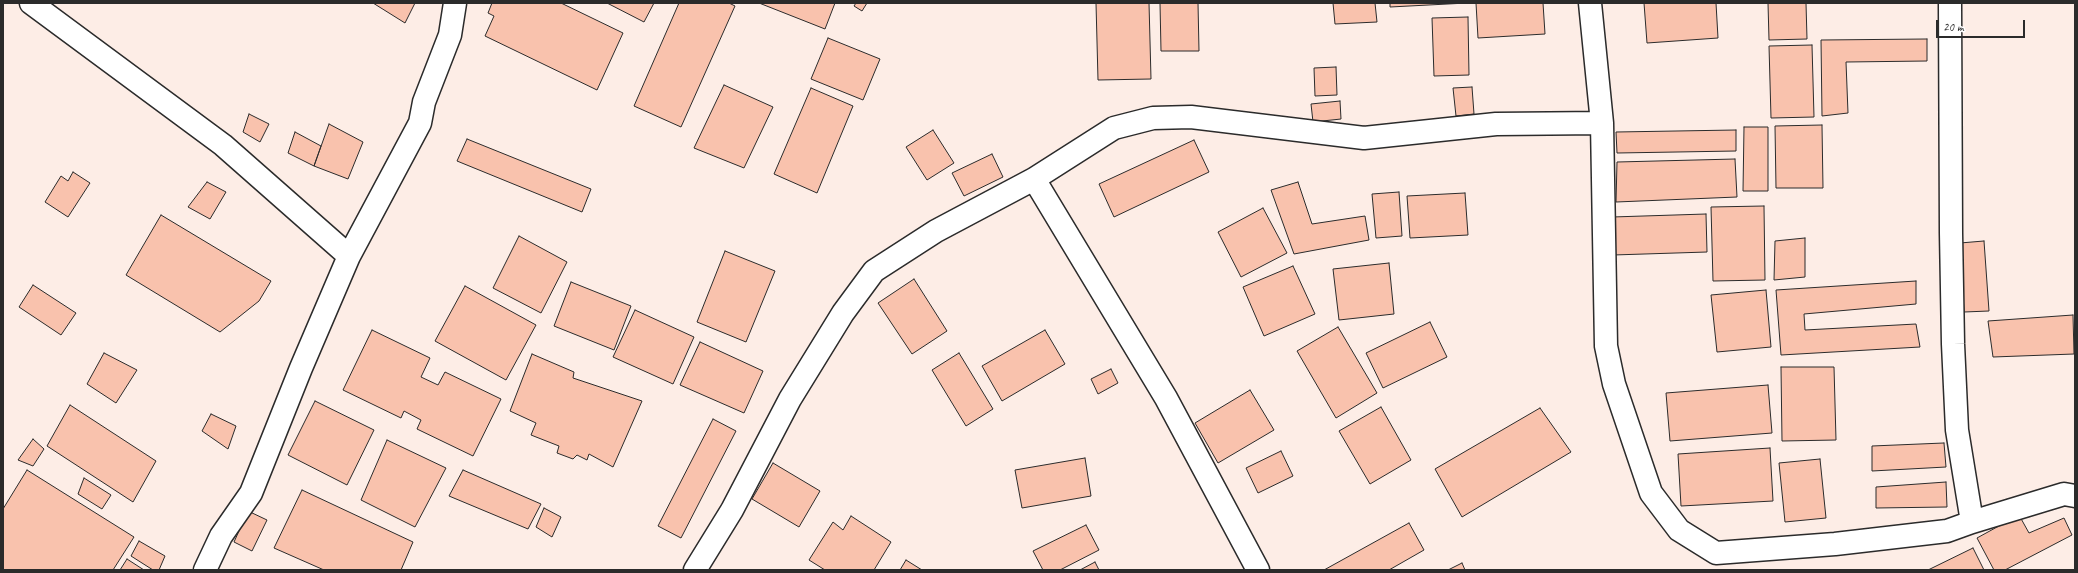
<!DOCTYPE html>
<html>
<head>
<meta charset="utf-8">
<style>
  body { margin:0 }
  #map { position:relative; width:2078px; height:573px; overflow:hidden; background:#fdede6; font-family:Caveat,sans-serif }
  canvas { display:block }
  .frame { position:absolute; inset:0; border:4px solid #2b2b2b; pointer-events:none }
  .scale { position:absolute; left:1936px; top:20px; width:89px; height:18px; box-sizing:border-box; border:2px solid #2b2b2b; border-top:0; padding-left:5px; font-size:12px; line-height:14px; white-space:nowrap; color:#2b2b2b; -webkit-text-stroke:3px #fff; paint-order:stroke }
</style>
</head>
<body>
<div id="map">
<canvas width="2078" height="573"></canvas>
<div class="frame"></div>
<div class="scale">20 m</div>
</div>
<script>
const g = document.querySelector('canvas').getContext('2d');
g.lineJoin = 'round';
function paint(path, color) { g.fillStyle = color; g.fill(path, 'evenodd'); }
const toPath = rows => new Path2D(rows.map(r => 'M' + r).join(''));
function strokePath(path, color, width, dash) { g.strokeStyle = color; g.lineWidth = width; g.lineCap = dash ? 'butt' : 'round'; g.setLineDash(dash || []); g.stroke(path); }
const building = toPath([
  [373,3,415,3,405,23,373,3],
  [492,3,561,3,623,33,597,90,485,36,494,16,488,13,492,3],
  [607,3,654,3,644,22,607,3],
  [679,3,729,3,735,6,681,127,634,106,679,3],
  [759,3,835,3,825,29,759,3],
  [856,3,867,3,862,11,854,6,856,3],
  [1096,3,1149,3,1151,79,1098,80,1096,3],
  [1160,3,1198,3,1199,51,1161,51,1160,3],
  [1333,3,1375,3,1377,22,1335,24,1333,3],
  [1390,3,1467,3,1390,7,1390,3],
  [1476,3,1543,3,1545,34,1478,38,1476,3],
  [1644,3,1716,3,1718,38,1647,43,1644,3],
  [1768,3,1806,3,1807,39,1769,40,1768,3],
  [1468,17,1469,75,1434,76,1432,18,1468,17],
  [828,38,880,59,863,100,811,79,828,38],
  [1927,39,1927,61,1846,62,1848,113,1822,116,1821,40,1927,39],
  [1812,45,1814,117,1771,118,1769,46,1812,45],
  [1336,67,1337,95,1315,96,1314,68,1336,67],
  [724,85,773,107,744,168,694,148,724,85],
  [1472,87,1474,114,1456,116,1453,88,1472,87],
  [811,88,853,106,817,193,774,174,811,88],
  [1340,101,1341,119,1313,122,1311,104,1340,101],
  [249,114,269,124,260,142,243,132,249,114],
  [329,124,363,142,348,179,314,166,329,124],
  [1822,125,1823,188,1776,188,1775,126,1822,125],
  [1744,127,1768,127,1768,191,1743,191,1744,127],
  [933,130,954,163,927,180,906,147,933,130],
  [1736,130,1736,151,1617,153,1616,132,1736,130],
  [295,132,321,146,314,166,288,153,295,132],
  [467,139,591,189,582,212,457,161,467,139],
  [1194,140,1209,172,1114,217,1099,184,1194,140],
  [992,154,1003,177,964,196,952,173,992,154],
  [1735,159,1737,197,1616,202,1617,162,1735,159],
  [73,172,90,183,68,217,45,202,61,176,68,181,73,172],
  [207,182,226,192,210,219,188,207,207,182],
  [1298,182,1312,224,1365,216,1369,240,1294,254,1271,190,1298,182],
  [1399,192,1402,236,1376,238,1372,194,1399,192],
  [1465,193,1468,235,1410,238,1407,196,1465,193],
  [1764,206,1765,280,1713,281,1711,207,1764,206],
  [1263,208,1287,253,1241,277,1218,232,1263,208],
  [1706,214,1707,252,1613,255,1612,217,1706,214],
  [161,215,271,281,259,301,220,332,126,275,161,215],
  [519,236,567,262,541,313,493,288,519,236],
  [1805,238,1805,277,1774,280,1775,241,1805,238],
  [1984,241,1989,311,1964,312,1960,243,1984,241],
  [725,251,775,271,746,342,697,322,725,251],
  [1389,263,1394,314,1339,320,1333,269,1389,263],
  [1293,266,1315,314,1264,336,1243,287,1293,266],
  [914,279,947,331,912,354,878,303,914,279],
  [1916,281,1916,304,1804,314,1805,330,1916,324,1920,347,1781,355,1776,290,1916,281],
  [571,282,631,306,614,350,554,326,571,282],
  [33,285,76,313,61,335,19,307,33,285],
  [465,286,536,325,506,380,435,341,465,286],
  [1766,290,1771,347,1717,352,1711,295,1766,290],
  [635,310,694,337,673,384,613,357,635,310],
  [2073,315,2074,354,1993,357,1988,321,2073,315],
  [1430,322,1447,357,1383,388,1366,353,1430,322],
  [1338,327,1377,393,1336,418,1297,351,1338,327],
  [372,330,430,358,421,377,438,385,445,372,501,399,473,456,417,429,421,420,404,411,401,418,343,390,372,330],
  [1045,330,1065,364,1002,401,982,366,1045,330],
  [700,342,763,371,744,413,680,385,700,342],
  [104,353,137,370,116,403,87,384,104,353],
  [959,353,993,409,966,426,932,370,959,353],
  [532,354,574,372,573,378,642,401,613,467,589,454,587,460,577,455,573,459,557,453,559,446,531,435,536,423,510,411,532,354],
  [1781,367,1834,367,1836,440,1782,441,1781,367],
  [1111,369,1118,383,1098,394,1091,379,1111,369],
  [1768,385,1772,433,1670,441,1666,393,1768,385],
  [1250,390,1274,430,1218,463,1195,423,1250,390],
  [315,401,374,430,347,485,288,455,315,401],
  [70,405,156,461,133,502,47,446,70,405],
  [1381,407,1411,460,1370,484,1339,431,1381,407],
  [1540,408,1571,452,1462,517,1435,469,1540,408],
  [211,414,236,426,228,449,202,431,211,414],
  [713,419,736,431,681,538,658,526,713,419],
  [33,439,44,449,33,466,18,460,33,439],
  [387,440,446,468,415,527,361,500,387,440],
  [1944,443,1946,467,1872,471,1872,446,1944,443],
  [1770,448,1773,501,1681,506,1678,454,1770,448],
  [1281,451,1293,476,1258,493,1246,468,1281,451],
  [1085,458,1091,496,1022,508,1015,470,1085,458],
  [1820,459,1826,518,1785,522,1779,463,1820,459],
  [773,463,820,491,799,527,752,499,773,463],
  [27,470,134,537,113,570,3,570,3,509,27,470],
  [463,470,541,504,528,529,449,496,463,470],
  [84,478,111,495,102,509,78,494,84,478],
  [1946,482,1947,507,1876,508,1876,487,1946,482],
  [302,490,413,542,401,570,324,570,274,548,302,490],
  [544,508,561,517,552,537,536,527,544,508],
  [248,511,267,520,252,551,234,542,248,511],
  [2019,515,2029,533,2064,518,2072,535,2005,570,1994,570,1977,538,2019,515],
  [851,516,891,542,874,570,825,570,809,560,833,522,843,530,851,516],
  [1409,523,1424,550,1389,570,1324,570,1409,523],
  [1086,525,1099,550,1060,570,1043,570,1033,551,1086,525],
  [139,541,165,556,159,570,153,570,131,556,139,541],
  [1973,548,1984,570,1928,570,1973,548],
  [127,559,144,570,120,570,127,559],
  [906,560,922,570,900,570,906,560],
  [1095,562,1099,570,1080,570,1095,562],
  [1462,563,1465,570,1448,570,1462,563]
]);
const street = toPath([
  [31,3,223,145,349,256],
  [1590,3,1602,123,1606,346,1614,384,1651,493,1679,530,1716,553,1835,544,1947,531,1972,522],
  [1950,3,1951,233,1953,344,1957,430,1972,522,2064,494,2075,496],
  [1034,179,1166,398,1258,570],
  [205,570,221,536,251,493,301,368,349,256,420,123,424,102,450,35,455,3],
  [695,570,732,510,790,399,843,313,874,271,936,231,1034,179,1114,128,1153,118,1191,117,1364,138,1496,124,1602,123]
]);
paint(building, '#f9c2ad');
strokePath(building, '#2b2b2b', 1);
strokePath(street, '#2b2b2b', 25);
strokePath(street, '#fff', 22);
</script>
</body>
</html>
